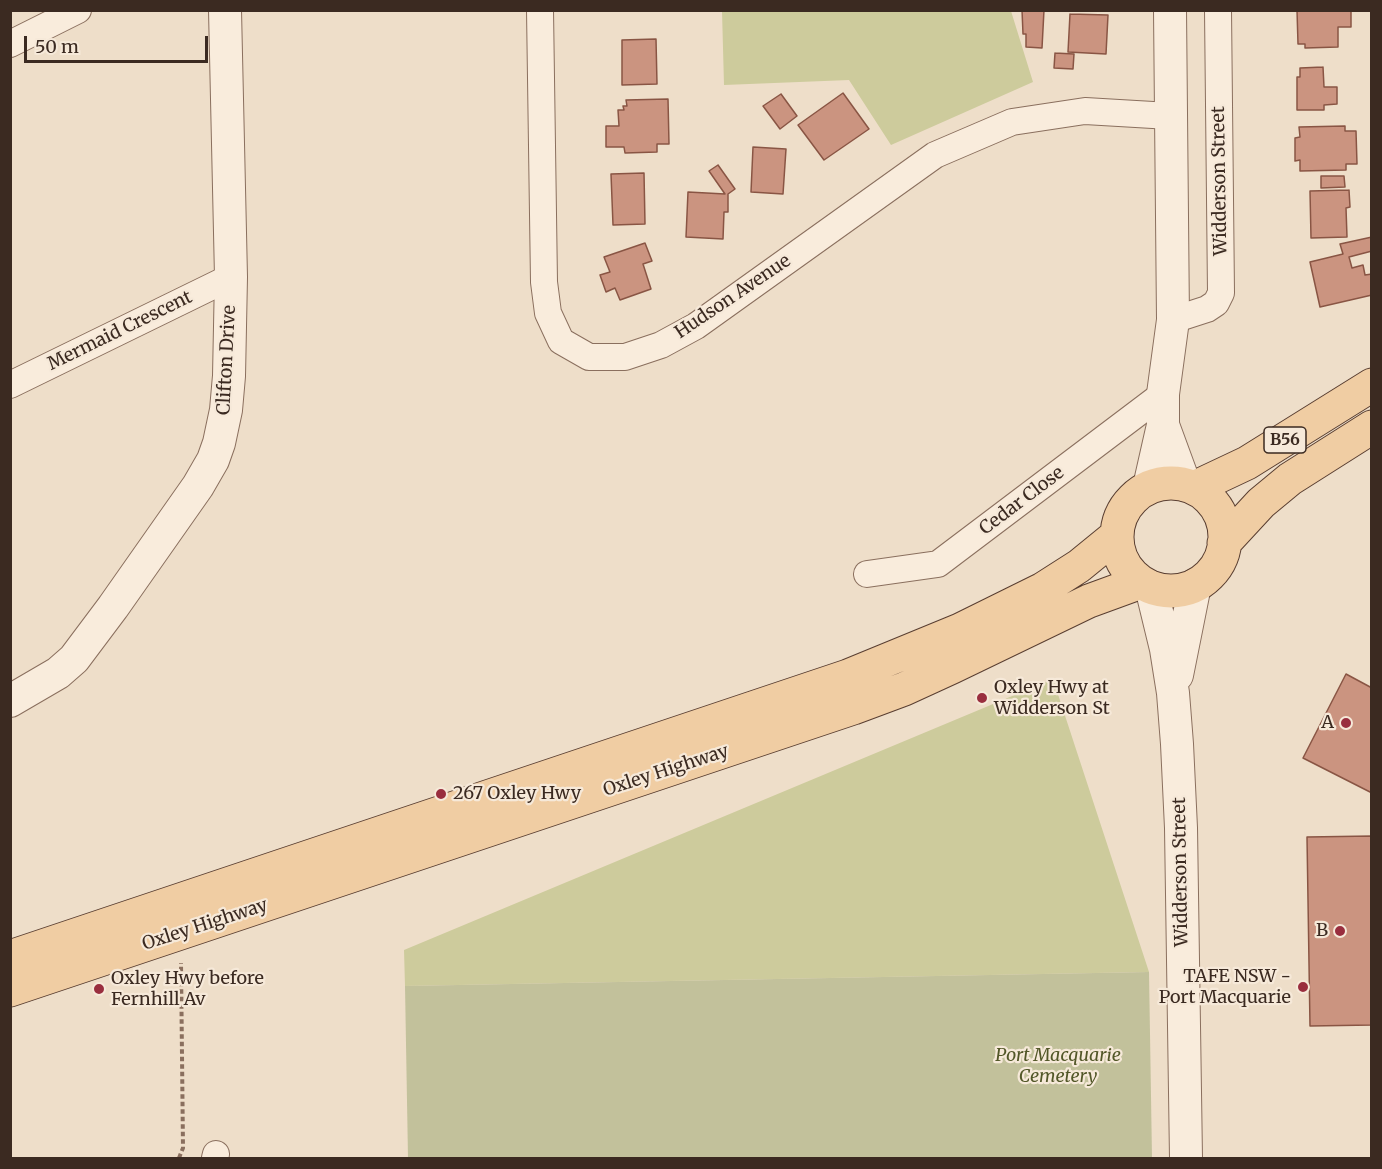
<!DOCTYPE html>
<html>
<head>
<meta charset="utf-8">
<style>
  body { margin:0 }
  #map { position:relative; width:1382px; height:1169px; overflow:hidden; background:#eedec9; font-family:Merriweather,serif }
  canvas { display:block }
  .frame { position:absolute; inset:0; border:12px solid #3b2a21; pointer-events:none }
  .scale { position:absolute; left:24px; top:36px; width:184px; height:27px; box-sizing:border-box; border:3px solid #3b2a21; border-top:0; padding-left:8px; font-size:18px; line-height:21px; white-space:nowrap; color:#3b2a21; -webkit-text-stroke:4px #f6e9d9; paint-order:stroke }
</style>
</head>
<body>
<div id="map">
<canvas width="1382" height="1169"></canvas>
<div class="frame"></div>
<div class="scale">50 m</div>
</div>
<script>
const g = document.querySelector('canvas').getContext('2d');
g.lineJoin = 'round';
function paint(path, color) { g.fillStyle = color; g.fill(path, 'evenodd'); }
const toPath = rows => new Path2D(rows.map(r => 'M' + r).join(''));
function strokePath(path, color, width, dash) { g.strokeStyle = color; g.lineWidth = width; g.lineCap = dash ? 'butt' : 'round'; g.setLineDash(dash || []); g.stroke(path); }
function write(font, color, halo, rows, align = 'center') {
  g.font = font + ' Merriweather,serif'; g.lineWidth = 4.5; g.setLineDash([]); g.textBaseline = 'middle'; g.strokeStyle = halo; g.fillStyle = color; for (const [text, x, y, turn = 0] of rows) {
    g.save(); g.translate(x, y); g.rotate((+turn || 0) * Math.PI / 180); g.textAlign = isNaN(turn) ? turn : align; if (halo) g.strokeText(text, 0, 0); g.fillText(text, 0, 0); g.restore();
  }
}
const green = toPath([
  [722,11,1011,11,1033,82,891,145,849,80,724,85],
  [1053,679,1149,972,405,986,404,950]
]);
const cemetery = toPath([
  [1149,972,1152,1158,408,1158,405,986]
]);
const building = toPath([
  [1022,10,1044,10,1042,48,1026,47,1026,34,1023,34,1022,10],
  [1297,10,1351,10,1351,27,1338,27,1338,47,1305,48,1305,44,1298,44,1297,10],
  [1070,14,1108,15,1106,54,1068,52,1070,14],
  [656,39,657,84,622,85,622,40,656,39],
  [1055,53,1074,54,1073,69,1054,68,1055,53],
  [1323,67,1324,87,1337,87,1337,104,1324,105,1324,110,1297,110,1297,77,1300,77,1300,68,1323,67],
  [843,93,869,129,824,160,798,125,843,93],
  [781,94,797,116,780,129,763,106,781,94],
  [668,99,669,144,657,144,657,152,625,153,624,147,606,147,606,126,619,126,618,110,624,110,623,106,627,106,626,100,668,99],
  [1345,126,1345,131,1356,131,1357,164,1346,164,1346,170,1300,171,1300,160,1295,161,1295,138,1300,137,1299,127,1345,126],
  [753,147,786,149,783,194,751,192,753,147],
  [718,165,735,189,728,194,728,212,724,212,723,239,686,237,688,192,725,194,709,171,718,165],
  [644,173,645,224,613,225,611,174,644,173],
  [1321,176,1344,176,1345,187,1321,188,1321,176],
  [1349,190,1350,207,1346,208,1347,237,1311,238,1310,191,1349,190],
  [1372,237,1372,251,1349,257,1352,268,1363,265,1365,275,1372,274,1372,295,1320,307,1310,262,1343,254,1340,244,1372,237],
  [645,243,652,261,643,264,651,289,620,300,615,288,606,292,600,275,610,272,604,257,645,243],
  [1346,674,1372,688,1372,793,1303,758,1346,674],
  [1372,836,1372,1025,1310,1026,1307,837,1372,836]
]);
const path = toPath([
  [179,1158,183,1148,181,963]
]);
const minor = toPath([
  [540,10,544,282,548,313,561,341,589,357,625,357,661,345,696,326,935,155,1012,122,1085,111,1170,116],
  [10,44,78,10],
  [1173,320,1207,309,1216,303,1221,293,1218,10],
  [10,385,231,277],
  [867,574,938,564,1163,394],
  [215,1158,216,1154]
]);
const tertiary = toPath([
  [1163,425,1185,485],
  [1149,487,1163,425,1163,394,1173,320,1170,10],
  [1151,587,1166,649,1173,693,1177,744,1181,828,1186,1158],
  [1177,675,1195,585],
  [10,701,58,673,74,659,113,607,198,486,213,460,219,443,226,410,229,376,231,277,225,10]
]);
const primary = toPath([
  '1117 537a54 54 0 1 1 108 0a54 54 0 1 1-108 0Z',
  [1194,488,1247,463,1372,385],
  [1224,543,1261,503,1290,479,1372,427],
  [10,957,848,676,960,630,1043,589,1079,566,1117,535],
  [10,990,853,708,904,689,952,667,1089,601,1141,582]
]);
const markers = [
  [982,698,6,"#992e3e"],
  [1346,723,6,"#992e3e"],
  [441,794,6,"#992e3e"],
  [1340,931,6,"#992e3e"],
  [1303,987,6,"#992e3e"],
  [99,989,6,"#992e3e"]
];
const shields = [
  [1285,440,42]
];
const shieldNames = [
  ["B56",1285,440]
];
const streetNames = [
  ["Widderson Street",1220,181,-91],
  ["Hudson Avenue",733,297,-34],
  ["Mermaid Crescent",120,331,-26],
  ["Clifton Drive",227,360,-87],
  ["Cedar Close",1022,501,-37],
  ["Oxley Highway",666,771,-18],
  ["Widderson Street",1181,872,-91],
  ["Oxley Highway",205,925,-18]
];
const poiNames = [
  ["Oxley Hwy at",994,688],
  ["Widderson St",994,709],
  ["A",1334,723,"right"],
  ["267 Oxley Hwy",453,794],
  ["B",1328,931,"right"],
  ["TAFE NSW -",1291,977,"right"],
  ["Port Macquarie",1291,998,"right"],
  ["Oxley Hwy before",111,979],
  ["Fernhill Av",111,1000]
];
const parkNames = [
  ["Port Macquarie",1058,1056],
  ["Cemetery",1058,1077]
];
paint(green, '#cdcb9c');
paint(cemetery, '#c2c19b');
paint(building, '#cb9480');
strokePath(building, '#895544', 1.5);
strokePath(minor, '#8a6f5e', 28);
strokePath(tertiary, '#8a6f5e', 34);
strokePath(primary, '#593e31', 35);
strokePath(path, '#8a6f5e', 4, [4.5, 3]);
strokePath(minor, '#f9ecdc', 26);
strokePath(tertiary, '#f9ecdc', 32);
strokePath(primary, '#f0cda3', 33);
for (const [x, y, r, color] of markers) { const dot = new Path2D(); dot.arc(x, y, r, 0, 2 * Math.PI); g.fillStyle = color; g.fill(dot); strokePath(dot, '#f6e9d9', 2); }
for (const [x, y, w] of shields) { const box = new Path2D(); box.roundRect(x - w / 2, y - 13, w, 26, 4.5); g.fillStyle = '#f6e9d9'; g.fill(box); strokePath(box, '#3b2a21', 1.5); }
write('bold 16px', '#3b2a21', null, shieldNames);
write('18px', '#3b2a21', '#f6e9d9', streetNames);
write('18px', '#3b2a21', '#f6e9d9', poiNames, 'left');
write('italic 18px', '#525728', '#f6e9d9', parkNames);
</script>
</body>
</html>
